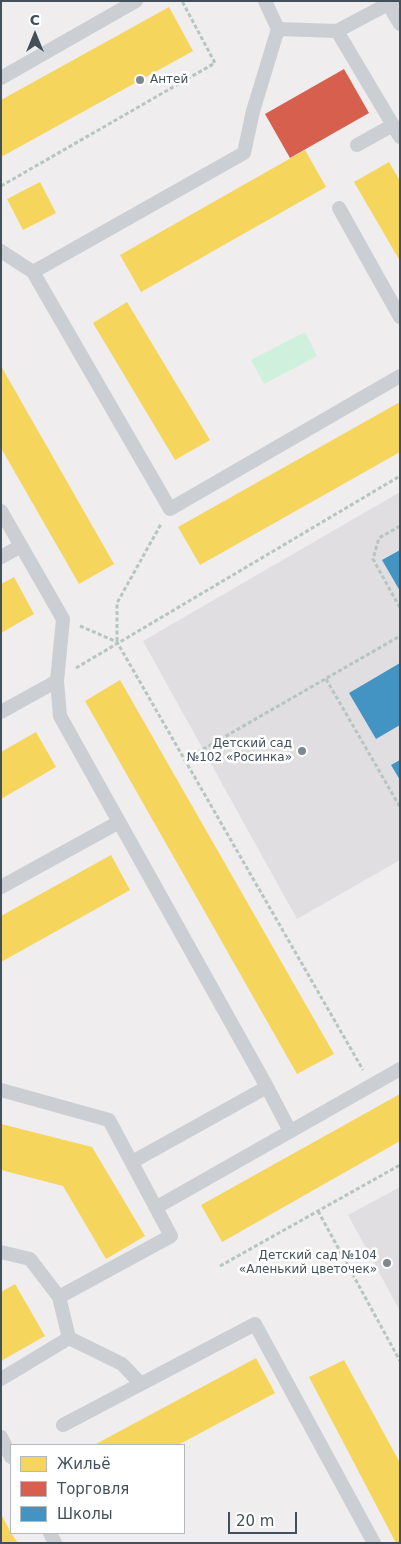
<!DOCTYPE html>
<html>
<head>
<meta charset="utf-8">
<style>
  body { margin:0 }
  #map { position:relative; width:401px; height:1544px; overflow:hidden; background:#efeded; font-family:"DejaVu Sans",sans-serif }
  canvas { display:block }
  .frame { position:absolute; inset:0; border:2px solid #43505c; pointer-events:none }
  .legend { position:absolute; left:10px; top:1444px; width:175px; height:90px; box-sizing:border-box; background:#fff; border:1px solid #b4b9be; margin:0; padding:6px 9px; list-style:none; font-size:15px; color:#43505c }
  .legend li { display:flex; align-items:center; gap:10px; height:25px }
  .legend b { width:25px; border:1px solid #b4b9be }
  .north { position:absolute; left:10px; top:10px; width:50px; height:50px; -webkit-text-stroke:4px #fff; paint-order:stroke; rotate:0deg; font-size:14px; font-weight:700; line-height:20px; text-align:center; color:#43505c }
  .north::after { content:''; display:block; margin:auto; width:18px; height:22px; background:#43505c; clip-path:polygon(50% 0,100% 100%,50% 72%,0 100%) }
  .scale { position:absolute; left:228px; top:1512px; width:69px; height:22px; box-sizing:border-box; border:2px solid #43505c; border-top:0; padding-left:6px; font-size:15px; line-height:18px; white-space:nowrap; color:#43505c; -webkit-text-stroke:4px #fff; paint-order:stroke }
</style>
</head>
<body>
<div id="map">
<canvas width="401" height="1544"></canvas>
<div class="frame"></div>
<ul class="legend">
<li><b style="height:14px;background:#f6d55c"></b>Жильё</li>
<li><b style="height:14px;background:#d6604d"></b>Торговля</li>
<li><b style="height:14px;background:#4393c3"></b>Школы</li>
</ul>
<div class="north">С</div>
<div class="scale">20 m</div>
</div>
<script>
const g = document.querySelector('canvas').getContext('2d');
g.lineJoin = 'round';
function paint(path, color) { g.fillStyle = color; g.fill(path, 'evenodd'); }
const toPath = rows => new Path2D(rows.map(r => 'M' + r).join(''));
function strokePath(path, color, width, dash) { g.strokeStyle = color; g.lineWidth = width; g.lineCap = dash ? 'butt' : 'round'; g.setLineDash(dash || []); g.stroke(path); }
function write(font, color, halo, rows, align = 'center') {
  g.font = font + ' "DejaVu Sans",sans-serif'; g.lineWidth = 5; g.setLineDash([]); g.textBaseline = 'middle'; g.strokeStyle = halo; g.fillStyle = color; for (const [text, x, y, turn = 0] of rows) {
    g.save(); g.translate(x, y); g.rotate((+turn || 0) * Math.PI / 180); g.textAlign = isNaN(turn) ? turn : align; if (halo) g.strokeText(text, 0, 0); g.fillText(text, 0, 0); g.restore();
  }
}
const education = toPath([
  [400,492,400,860,297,919,143,641],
  [400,1187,400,1311,348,1215]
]);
const green = toPath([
  [305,332,317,356,264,384,251,360]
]);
const homes = toPath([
  [169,7,193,51,1,157,1,100],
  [305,150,326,187,141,292,120,255],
  [389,162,400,181,400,261,354,182],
  [40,182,56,213,23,230,7,199],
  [127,302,210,440,175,460,93,323],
  [1,366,114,564,79,584,1,448],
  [400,402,400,452,200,565,178,527],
  [14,577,34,614,1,633,1,584],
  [120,680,334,1054,297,1074,85,701],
  [36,732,56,767,1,799,1,752],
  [111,855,130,890,1,962,1,916],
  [400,1094,400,1141,222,1242,201,1205],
  [1,1124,92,1147,145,1236,106,1259,63,1186,1,1170],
  [15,1284,45,1336,1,1361,1,1292],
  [256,1358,275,1393,178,1445,94,1445],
  [344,1360,400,1463,400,1543,396,1543,309,1377],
  [1,1514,11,1533,18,1543,1,1543]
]);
const shops = toPath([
  [344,69,369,113,290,158,265,114]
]);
const schools = toPath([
  [400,550,400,591,382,560],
  [400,663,400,725,376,739,349,693],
  [400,760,400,780,391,765]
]);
const path = toPath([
  [1,186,215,63,182,1],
  [400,526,379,538,373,559,400,608],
  [80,626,117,642,363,1070],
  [117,641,117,603,161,524],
  [76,668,400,476],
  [326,679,400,807],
  [186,759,400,636],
  [318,1211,400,1361],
  [220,1266,400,1165]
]);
const lane = toPath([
  [265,1,278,29,337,31,388,4,388,1],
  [394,1,388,4,400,24],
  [337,31,400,137],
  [1,78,136,1],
  [357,145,393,125],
  [339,208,400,317],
  [1,251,33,272,170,509,400,376],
  [33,272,244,153,253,111,278,29],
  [1,511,63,619,57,681],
  [1,557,21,546],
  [1,712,57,681,60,716,267,1087,132,1162],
  [1,887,119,822],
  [267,1087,290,1131],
  [1,1090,109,1120,171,1236,59,1297,69,1338,122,1364,141,1384],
  [157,1207,400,1069],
  [1,1252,30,1259,59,1297],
  [1,1379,69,1338],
  [63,1425,255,1324,374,1543],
  [1,1437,11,1457],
  [50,1533,55,1543]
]);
const markers = [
  [140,80,5,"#7f878f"],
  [302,751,5,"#7f878f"],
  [387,1263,5,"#7f878f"]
];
const poiNames = [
  ["Антей",150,80,"left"],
  ["Детский сад",292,744],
  ["№102 «Росинка»",292,758],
  ["Детский сад №104",377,1256],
  ["«Аленький цветочек»",377,1270]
];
paint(education, '#e0dee0');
paint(green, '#cff0dc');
paint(homes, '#f6d55c');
paint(shops, '#d6604d');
paint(schools, '#4393c3');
strokePath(path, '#b6c5c1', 3, [4, 2.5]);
strokePath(lane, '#cbced2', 14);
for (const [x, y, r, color] of markers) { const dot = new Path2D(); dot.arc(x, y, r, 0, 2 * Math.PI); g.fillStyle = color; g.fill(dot); strokePath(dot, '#fff', 2); }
write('12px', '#43505c', '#fff', poiNames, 'right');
</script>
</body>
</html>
